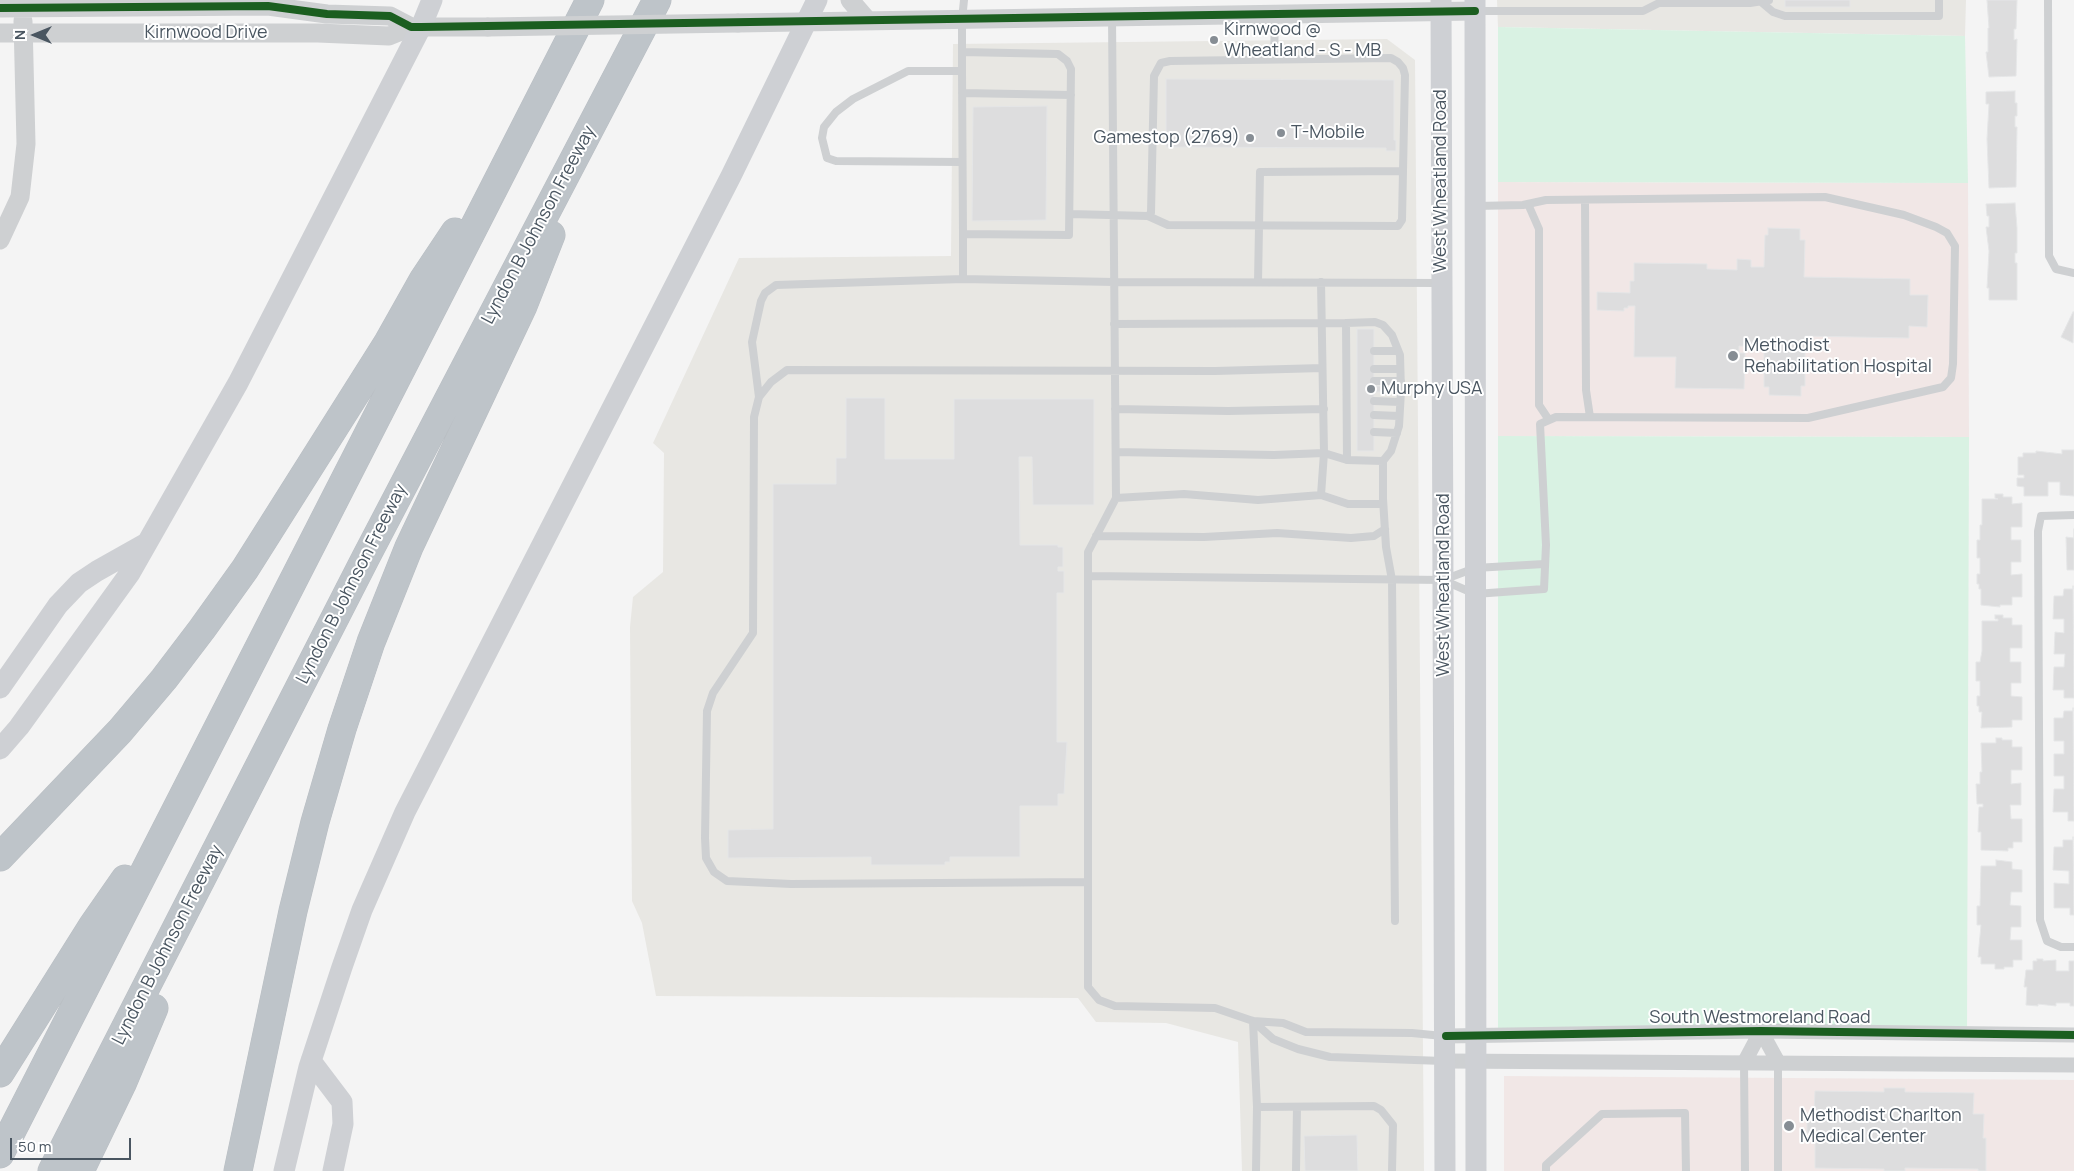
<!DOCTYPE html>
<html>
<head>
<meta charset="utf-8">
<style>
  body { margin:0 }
  #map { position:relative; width:2074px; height:1171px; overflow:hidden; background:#f4f4f4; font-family:Manrope,sans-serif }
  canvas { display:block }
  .north { position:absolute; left:10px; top:10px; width:50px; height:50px; -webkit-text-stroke:4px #fff; paint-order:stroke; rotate:270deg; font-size:14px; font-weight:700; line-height:20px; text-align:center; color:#4a5661 }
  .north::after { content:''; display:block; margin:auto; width:18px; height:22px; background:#4a5661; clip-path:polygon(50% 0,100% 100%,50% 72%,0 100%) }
  .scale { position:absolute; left:10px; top:1138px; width:121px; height:22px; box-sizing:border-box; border:2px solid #4a5661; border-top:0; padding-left:6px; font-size:15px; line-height:18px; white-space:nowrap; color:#4a5661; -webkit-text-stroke:4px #fff; paint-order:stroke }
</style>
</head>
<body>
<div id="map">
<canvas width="2074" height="1171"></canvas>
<div class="north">N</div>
<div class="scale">50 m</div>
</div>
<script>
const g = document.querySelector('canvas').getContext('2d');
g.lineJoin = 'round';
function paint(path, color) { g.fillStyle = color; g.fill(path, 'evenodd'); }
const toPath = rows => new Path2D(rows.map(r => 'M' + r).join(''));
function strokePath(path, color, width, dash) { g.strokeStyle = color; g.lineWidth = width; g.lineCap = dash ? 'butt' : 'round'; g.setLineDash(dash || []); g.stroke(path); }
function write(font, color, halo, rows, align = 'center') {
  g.font = font + ' Manrope,sans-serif'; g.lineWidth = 4; g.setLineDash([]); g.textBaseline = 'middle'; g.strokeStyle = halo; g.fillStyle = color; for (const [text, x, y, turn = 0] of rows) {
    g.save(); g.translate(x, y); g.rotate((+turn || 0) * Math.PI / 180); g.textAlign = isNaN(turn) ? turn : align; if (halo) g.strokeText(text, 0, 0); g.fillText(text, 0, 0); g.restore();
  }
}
const commercial = toPath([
  [1497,0,1966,0,1965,36,1498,27],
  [1387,39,1415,60,1424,1171,1242,1171,1238,1042,1166,1023,1096,1022,1078,998,656,996,642,923,632,901,630,627,633,597,663,572,664,453,653,443,739,258,951,256,953,44]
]);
const medical = toPath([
  [1498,182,1968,183,1969,437,1498,436],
  [1504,1076,2074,1080,2074,1171,1504,1171]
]);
const green = toPath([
  [1498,27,1965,36,1968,183,1498,182],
  [1498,436,1969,437,1967,1035,1498,1036]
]);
const building = toPath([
  [1785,0,1850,0,1850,7,1785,7,1785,0],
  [1987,0,2017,0,2016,29,2014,29,2014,40,2017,39,2016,76,1989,77,1986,52,1988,52,1988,28,1989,28,1987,0],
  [1166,79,1394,80,1394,140,1396,140,1396,151,1386,151,1386,148,1166,147,1166,79],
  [2015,91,2015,103,2017,103,2017,116,2015,116,2015,127,2017,127,2016,187,1989,188,1987,139,1989,104,1986,104,1986,92,2015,91],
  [1047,106,1046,220,972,221,973,107,1047,106],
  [2015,203,2017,228,2017,253,2015,253,2015,263,2017,263,2017,300,1989,300,1989,288,1987,288,1989,251,1986,227,1989,227,1989,216,1987,216,1986,204,2015,203],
  [1768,228,1800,229,1800,240,1805,240,1804,277,1910,279,1910,295,1928,295,1927,327,1909,326,1909,338,1805,336,1805,386,1801,386,1801,396,1769,395,1769,387,1764,387,1764,347,1739,346,1739,353,1745,353,1744,389,1675,388,1676,357,1634,357,1635,306,1628,306,1628,308,1624,308,1624,311,1597,310,1597,292,1630,293,1630,281,1634,281,1634,263,1707,264,1707,269,1737,270,1737,259,1751,260,1751,267,1764,267,1765,235,1768,235,1768,228],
  [2073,312,2074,312,2073,343,2061,337,2073,312],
  [1357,329,1374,329,1374,386,1385,386,1385,392,1374,392,1374,451,1357,451,1357,329],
  [846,398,885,398,885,459,954,459,954,399,1094,399,1094,505,1033,505,1032,457,1019,457,1020,545,1058,545,1058,547,1063,547,1063,567,1058,567,1058,571,1064,571,1064,593,1057,593,1057,742,1067,742,1064,794,1058,794,1058,806,1020,806,1020,857,950,857,950,862,945,862,945,865,871,865,871,857,728,858,728,830,773,829,773,484,836,484,836,458,846,458,846,398],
  [2062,450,2074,450,2074,496,2060,495,2060,482,2048,482,2048,496,2024,496,2024,487,2017,486,2017,478,2024,478,2024,475,2018,475,2018,457,2023,457,2023,453,2036,453,2036,451,2062,454,2062,450],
  [1995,494,2003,494,2003,497,2012,497,2012,504,2022,503,2022,527,2011,527,2011,540,2021,540,2021,562,2011,562,2011,575,2022,574,2022,597,2012,597,2012,605,2000,605,2000,607,1981,605,1981,589,1979,589,1979,584,1977,584,1977,574,1980,574,1980,558,1977,558,1977,540,1980,540,1980,525,1982,525,1982,499,1998,499,1995,498,1995,494],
  [2074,529,2074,570,2067,570,2066,537,2074,538,2074,529],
  [2073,586,2074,698,2064,698,2064,690,2053,690,2054,667,2064,667,2065,654,2054,654,2055,632,2064,633,2064,619,2053,619,2054,596,2063,596,2064,589,2073,589,2073,586],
  [1995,615,2003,615,2003,618,2012,618,2012,625,2022,625,2022,648,2010,648,2010,662,2021,662,2021,683,2011,683,2011,696,2022,697,2022,720,2012,720,2012,727,1981,728,1982,712,1979,712,1979,706,1977,706,1977,696,1980,696,1980,681,1976,681,1976,662,1980,662,1982,651,1982,621,1998,621,1998,619,1995,619,1995,615],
  [2073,708,2074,821,2068,821,2068,812,2053,812,2054,789,2064,789,2064,776,2054,776,2054,754,2064,754,2064,741,2054,741,2054,718,2063,718,2064,711,2073,711,2073,708],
  [1996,738,2002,738,2002,740,2012,740,2012,747,2022,747,2022,770,2011,770,2011,784,2021,783,2021,805,2010,805,2011,819,2022,819,2022,842,2013,842,2013,848,2008,848,2008,851,1981,850,1981,832,1978,832,1979,807,1983,807,1983,804,1977,804,1976,784,1980,784,1980,772,1982,772,1981,743,1996,743,1996,738],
  [2073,837,2074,915,2070,915,2070,908,2054,908,2054,883,2069,884,2069,871,2053,870,2054,847,2063,847,2063,840,2073,840,2073,837],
  [1996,860,2012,862,2012,869,2022,870,2022,892,2011,892,2010,905,2021,906,2021,927,2011,927,2010,940,2022,940,2022,960,2013,960,2013,967,2004,967,2004,969,1995,969,1995,964,1981,964,1981,957,1978,957,1981,925,1977,925,1977,906,1980,906,1981,866,1996,866,1996,860],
  [2037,959,2043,959,2043,961,2056,960,2056,971,2069,971,2069,961,2074,961,2074,1006,2070,1006,2070,1003,2056,1003,2056,1006,2038,1004,2038,1006,2026,1005,2027,987,2024,987,2026,970,2033,970,2033,961,2037,961,2037,959],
  [1884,1088,1905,1088,1905,1092,1974,1093,1973,1114,1984,1114,1983,1138,1986,1138,1986,1171,1978,1171,1978,1169,1905,1168,1905,1171,1884,1171,1884,1169,1815,1168,1815,1134,1807,1133,1807,1113,1814,1113,1815,1091,1884,1092,1884,1088],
  [1357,1135,1358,1171,1305,1171,1304,1136,1357,1135]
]);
const service = toPath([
  [2048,0,2049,256,2056,269,2074,273],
  [1760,1,1773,12,1785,16,1939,16,1939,0],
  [1659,3,1750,3,1769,0],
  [1477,11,1643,11,1659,3,1661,0],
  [1112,17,1116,498,1088,552,1088,987,1099,1000,1115,1006,1215,1008,1253,1021,1283,1023,1306,1032,1412,1033,1443,1036],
  [962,52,1058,54,1067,61,1071,69,1069,235,963,234,962,71,962,20,964,0],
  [1274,59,1275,15],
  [962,71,908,71,853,99,836,112,824,127,822,138,827,158,836,161,962,162],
  [962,93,1071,95],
  [1585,200,1586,390,1590,417],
  [1528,204,1539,229,1539,405,1549,420],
  [1070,214,1148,216,1168,225,1398,226,1402,220,1403,171],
  [1148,216,1151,213,1154,76,1161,63,1170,61,1391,58,1398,62,1403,68,1405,75,1403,171,1260,172,1258,282],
  [963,234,963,279,1114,282,1441,283],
  [1321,282,1324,453,1347,460,1383,461,1383,499,1386,547,1392,580,1395,921],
  [1346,323,1375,322,1383,325,1392,335,1400,355,1401,391,1399,426,1391,451,1383,461],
  [1114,324,1346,323,1347,460],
  [1374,351,1398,351],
  [1374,369,1400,369],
  [1374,381,1401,381],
  [759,397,752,342,761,301,765,293,776,285,963,279],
  [1374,401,1400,402],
  [1115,409,1228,411,1324,409],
  [1374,415,1399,416],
  [1374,432,1397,433],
  [1116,452,1274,455,1324,453,1321,495],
  [1116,498,1184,494,1258,500,1321,495,1348,504,1383,504],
  [2074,515,2041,516,2038,531,2040,920,2047,941,2061,947,2074,947],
  [1096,536,1204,537,1277,533,1351,538,1374,536,1385,529],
  [1088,576,1443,580,1475,568,1544,564],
  [1445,581,1475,594,1544,589,1546,545,1540,424,1556,417,1808,418,1943,387,1951,378,1953,364,1955,246,1947,233,1936,227,1904,215,1825,197,1546,200,1523,205,1476,206],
  [1088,882,791,884,727,881,714,872,706,858,705,838,707,711,713,693,753,633,754,417,759,397,771,382,787,370,1215,371,1322,368],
  [1253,1021,1257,1107,1374,1106,1381,1110,1393,1125,1392,1171],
  [1253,1021,1273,1039,1298,1049,1330,1057,1443,1061],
  [1744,1063,1745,1171],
  [1256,1171,1257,1107],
  [1296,1171,1297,1107],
  [1546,1171,1546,1165,1602,1114,1685,1113,1686,1171],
  [1778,1171,1778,1062]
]);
const minor = toPath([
  [1761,1031,1778,1062],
  [1446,1036,1761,1031,2074,1035],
  [1446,1061,2074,1065],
  [1744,1063,1761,1031]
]);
const tertiary = toPath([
  [850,0,868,21],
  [0,8,268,6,327,14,390,16,411,27,488,27],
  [738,23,1475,11],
  [0,33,318,33,389,36,411,27],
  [0,240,20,197,26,144,23,21]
]);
const secondary = toPath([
  [1441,0,1445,1171],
  [1475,0,1476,1171],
  [0,688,58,605,79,583,97,571,145,544],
  [0,749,19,727,130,573,238,383,421,27,432,0],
  [311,1061,342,1102,343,1124,333,1171],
  [284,1171,309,1067,342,967,362,910,405,812,731,176,817,0]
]);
const motorway = toPath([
  [0,857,120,731,164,679,202,629,245,569,387,344,423,280,455,232],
  [0,1073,93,925,125,879],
  [0,1154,590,0],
  [52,1171,365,559,657,0],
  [80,1171,122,1084,154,1008],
  [238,1171,293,911,315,822,342,729,371,642,409,547,523,306,551,235]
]);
const tertiaryBridge = toPath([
  [488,27,738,23]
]);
const cycleway = toPath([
  [0,8,268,6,327,14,390,16,411,27,421,27,1475,11],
  [1446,1036,1761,1031,2074,1035]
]);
const markers = [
  [1214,40,5,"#868d94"],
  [1281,133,5,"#868d94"],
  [1250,138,5,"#868d94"],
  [1733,356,6,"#868d94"],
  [1371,389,5,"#868d94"],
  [1789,1126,6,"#868d94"]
];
const poiNames = [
  ["Kirnwood @",1224,30],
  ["Wheatland - S - MB",1224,51],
  ["T-Mobile",1291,133],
  ["Gamestop (2769)",1240,138,"right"],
  ["Methodist",1744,346],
  ["Rehabilitation Hospital",1744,367],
  ["Murphy USA",1381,389],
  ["Methodist Charlton",1800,1116],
  ["Medical Center",1800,1137]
];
const streetNames = [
  ["Kirnwood Drive",206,33],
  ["West Wheatland Road",1441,181,-90],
  ["Lyndon B Johnson Freeway",539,225,-62],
  ["Lyndon B Johnson Freeway",352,584,-63],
  ["West Wheatland Road",1444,585,-90],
  ["Lyndon B Johnson Freeway",168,945,-63],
  ["South Westmoreland Road",1760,1018]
];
paint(commercial, '#e8e7e3');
paint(medical, '#f1e7e6');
paint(green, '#d9f2e3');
paint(building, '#ddddde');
strokePath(building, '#e5e6e7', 1);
strokePath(motorway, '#b9bec3', 29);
strokePath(service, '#ced0d2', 8);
strokePath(minor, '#ced0d2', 15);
strokePath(tertiary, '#ced0d2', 19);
strokePath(secondary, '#ced0d4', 21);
strokePath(motorway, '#bec4c9', 28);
strokePath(tertiaryBridge, '#ced0d2', 19);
strokePath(cycleway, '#1b5e20', 8);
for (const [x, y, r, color] of markers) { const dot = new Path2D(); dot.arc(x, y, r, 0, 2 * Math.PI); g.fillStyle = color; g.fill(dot); strokePath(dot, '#fff', 2); }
write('18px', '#4a5661', '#fff', poiNames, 'left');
write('18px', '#4a5661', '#fff', streetNames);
</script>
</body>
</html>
